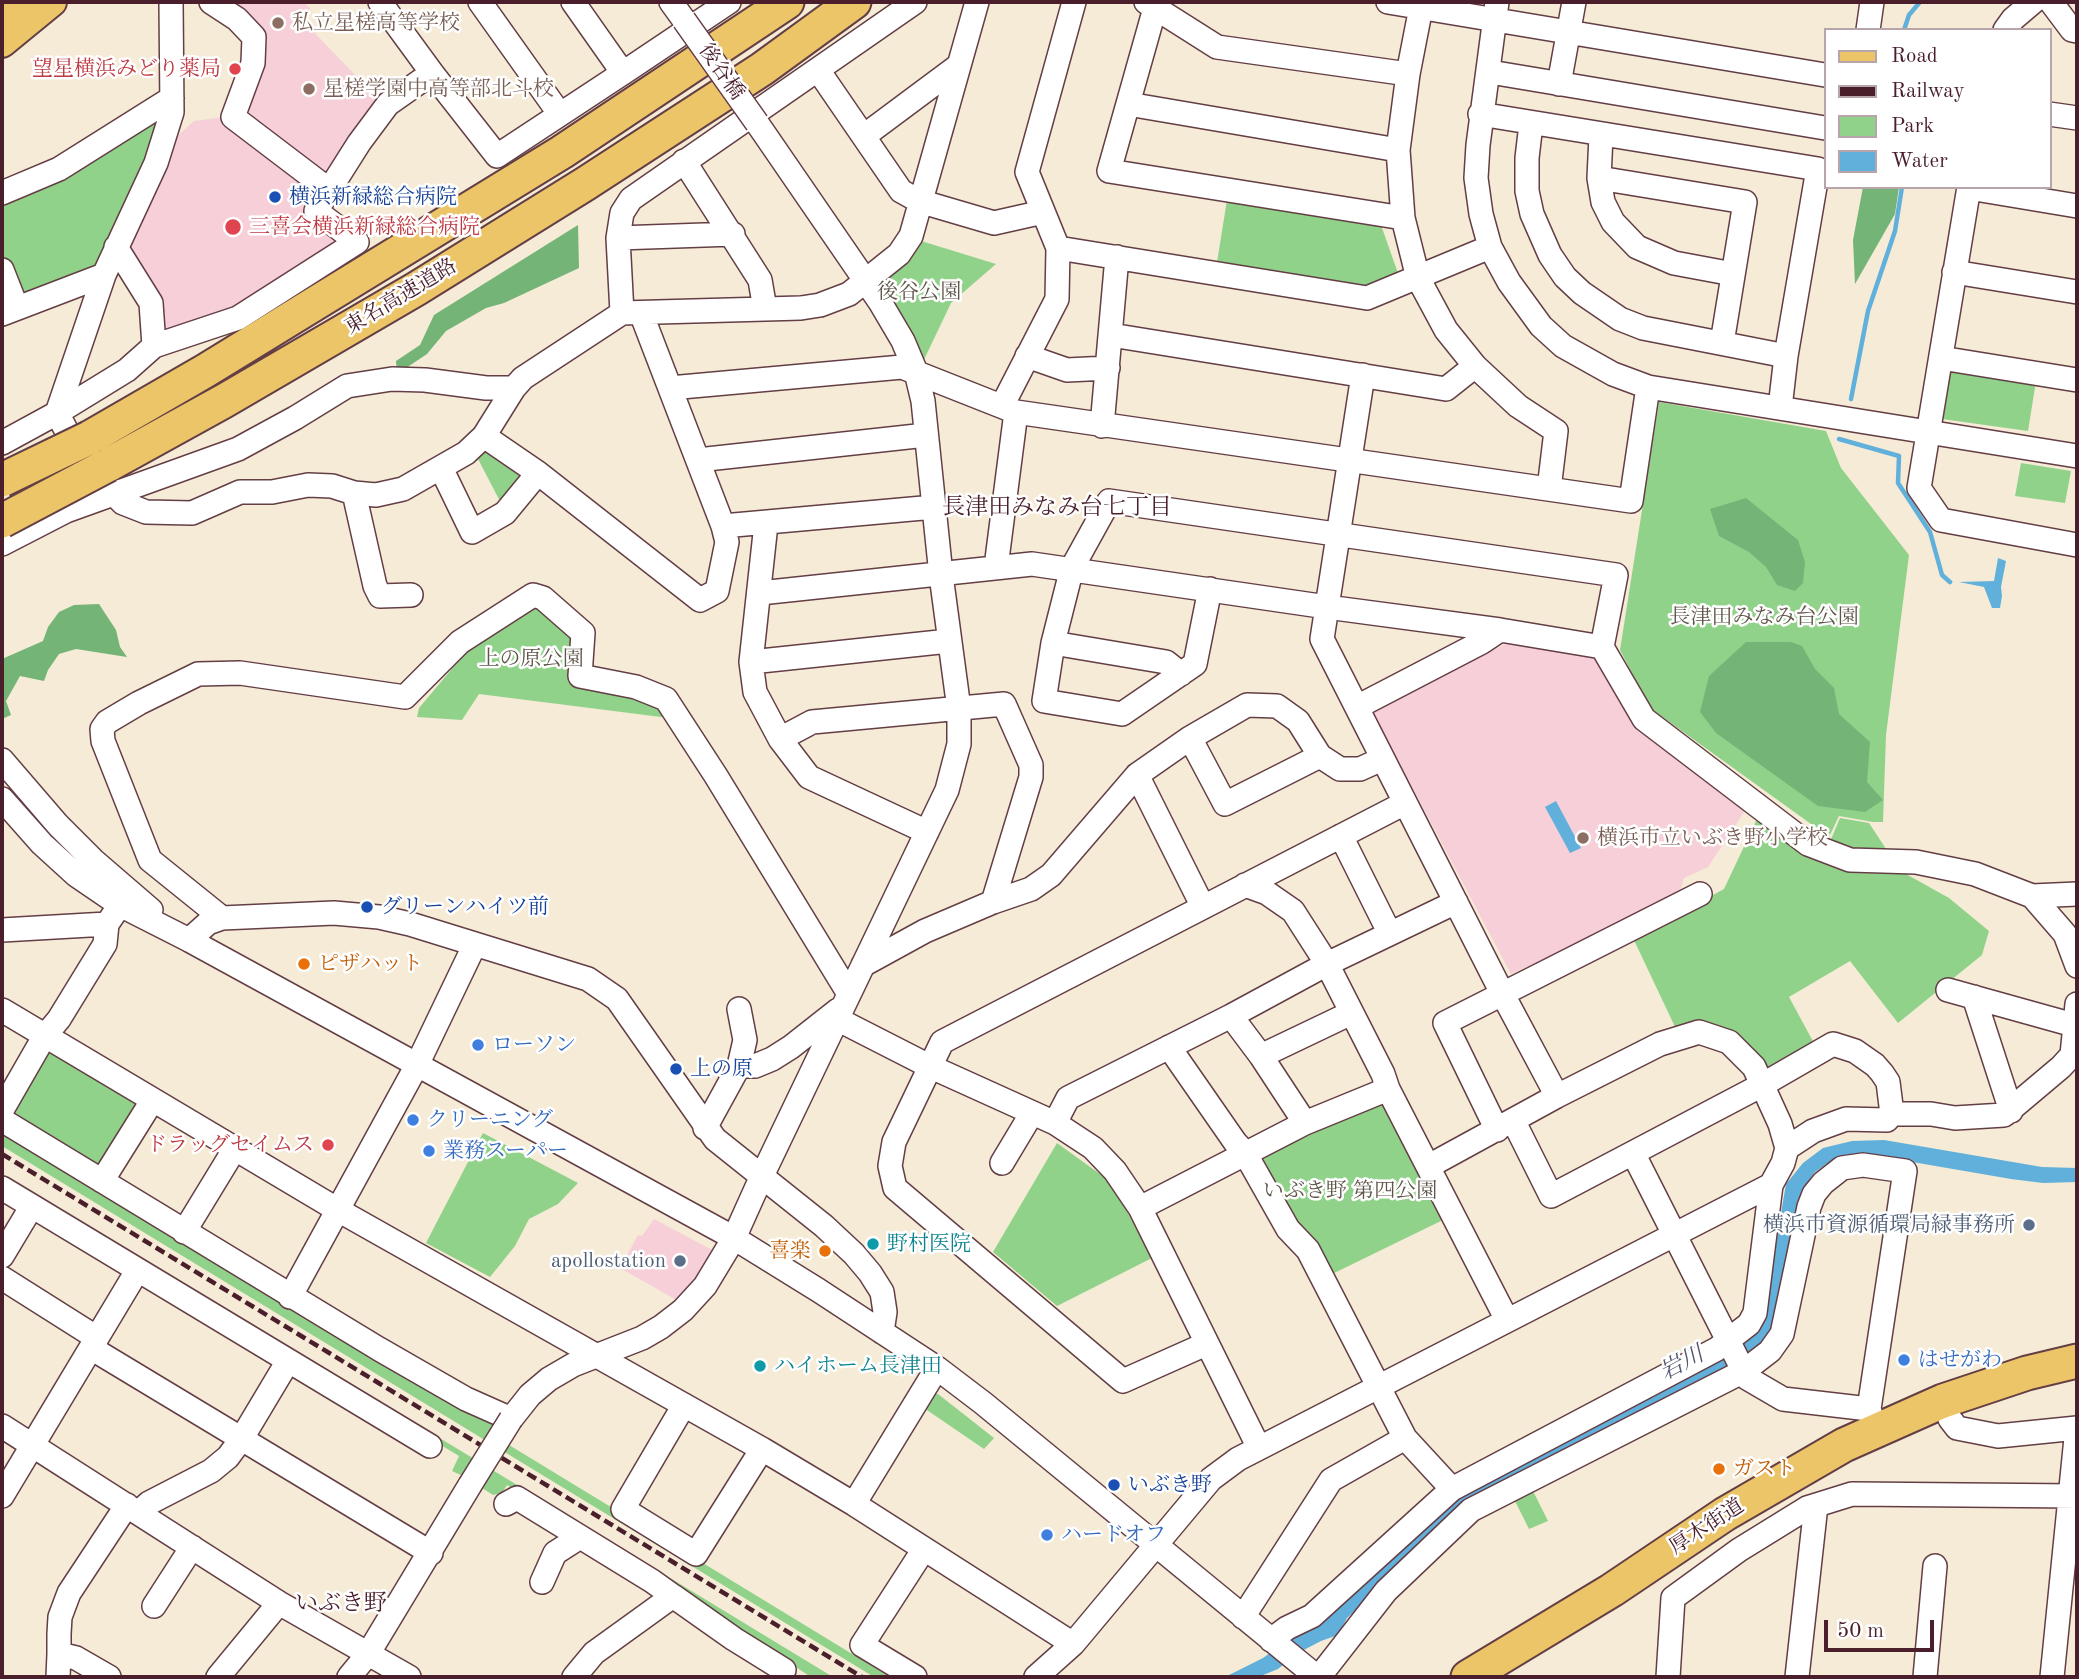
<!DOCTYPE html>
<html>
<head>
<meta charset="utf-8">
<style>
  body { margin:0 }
  #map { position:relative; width:2079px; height:1679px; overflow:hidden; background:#f5ebd6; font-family:"Old Standard TT",serif }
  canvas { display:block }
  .frame { position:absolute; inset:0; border:4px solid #4a1f2b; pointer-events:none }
  .legend { position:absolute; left:1824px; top:28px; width:228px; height:161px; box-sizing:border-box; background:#fff; border:2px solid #b7a5aa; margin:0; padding:9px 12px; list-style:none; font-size:21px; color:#4a1f2b }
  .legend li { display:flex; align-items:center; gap:14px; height:35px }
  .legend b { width:35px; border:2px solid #b7a5aa }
  .scale { position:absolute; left:1824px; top:1620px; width:110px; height:32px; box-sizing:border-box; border:4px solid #4a1f2b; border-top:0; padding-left:9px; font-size:21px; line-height:24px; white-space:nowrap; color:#4a1f2b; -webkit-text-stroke:5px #fff; paint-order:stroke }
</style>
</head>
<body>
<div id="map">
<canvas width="2079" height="1679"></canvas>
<div class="frame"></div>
<ul class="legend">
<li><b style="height:9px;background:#edc569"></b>Road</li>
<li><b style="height:9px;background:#4a1f2b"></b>Railway</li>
<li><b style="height:19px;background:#91d28a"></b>Park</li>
<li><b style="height:19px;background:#61b0db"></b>Water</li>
</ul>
<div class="scale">50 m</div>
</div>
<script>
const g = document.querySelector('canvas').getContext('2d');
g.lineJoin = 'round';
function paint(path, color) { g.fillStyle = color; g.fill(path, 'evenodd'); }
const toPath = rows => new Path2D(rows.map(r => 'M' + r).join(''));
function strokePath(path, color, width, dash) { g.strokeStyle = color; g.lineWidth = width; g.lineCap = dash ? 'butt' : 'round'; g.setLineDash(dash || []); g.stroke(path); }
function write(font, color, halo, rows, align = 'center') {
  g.font = font + ' "Old Standard TT","Noto Serif JP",serif'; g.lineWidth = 5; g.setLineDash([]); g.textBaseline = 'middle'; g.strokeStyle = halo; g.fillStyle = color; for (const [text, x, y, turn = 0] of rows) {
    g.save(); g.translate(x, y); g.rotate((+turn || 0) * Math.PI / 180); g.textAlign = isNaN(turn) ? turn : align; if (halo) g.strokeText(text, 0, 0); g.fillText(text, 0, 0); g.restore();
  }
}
const built = toPath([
  [222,2,303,2,310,8,304,22,384,105,326,184,240,116,260,52],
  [226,117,319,189,347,242,269,293,164,338,127,247,172,141,194,121],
  [1505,644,1596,657,1746,809,1708,867,1684,878,1678,896,1511,974,1373,713],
  [654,1219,714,1251,697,1281,680,1302,620,1268,638,1235,642,1236]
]);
const green = toPath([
  [166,111,149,162,96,272,18,301,2,259,2,204],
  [1227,200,1381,225,1399,276,1374,287,1217,262],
  [918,240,996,264,951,303,921,366,876,284],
  [1944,365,2036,381,2028,431,1935,418],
  [1659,402,1826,431,1841,468,1909,555,1886,735,1883,822,1873,822,1839,816,1829,837,1650,708,1620,650],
  [492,450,527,476,504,509,476,455],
  [2021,463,2071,471,2065,503,2015,496],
  [532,605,541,606,575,642,570,683,655,701,669,718,479,694,462,720,417,717,419,708,467,651],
  [1840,818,1869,823,1890,855,1876,855,1829,844],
  [1757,819,1852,873,1906,874,1949,898,1989,931,1982,955,1898,1023,1850,961,1789,997,1815,1045,1772,1073,1676,1029,1633,938,1724,889],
  [47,1050,141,1101,102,1172,8,1117],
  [1385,1100,1445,1219,1326,1277,1254,1161],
  [2,1127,494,1418,497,1426,491,1434,890,1677,874,1677,2,1146],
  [483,1133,578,1183,558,1204,529,1219,515,1246,490,1277,426,1243],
  [1057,1143,1111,1182,1152,1258,1057,1306,993,1252],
  [2,1174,476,1460,833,1677,811,1677,683,1594,507,1485,502,1493,493,1495,482,1488,490,1475,473,1464,465,1477,452,1471,459,1456,2,1179],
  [928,1394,938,1394,994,1438,984,1449,921,1406],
  [1531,1487,1548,1521,1529,1529,1513,1497]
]);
const forest = toPath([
  [1863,187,1899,187,1895,214,1855,284,1853,240],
  [578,225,579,268,504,303,486,308,446,331,427,354,397,374,396,361,420,345,434,315],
  [1746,498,1798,540,1805,562,1803,583,1795,591,1777,585,1766,567,1749,552,1719,536,1710,509],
  [99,604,116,630,120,647,127,657,76,649,59,654,48,670,44,681,20,676,6,701,11,715,2,719,2,659,43,641,48,627,59,612,74,605],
  [1746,642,1791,642,1802,646,1815,669,1834,688,1839,714,1870,742,1867,782,1883,800,1865,812,1818,806,1716,733,1700,712,1709,676]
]);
const water = toPath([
  [1998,558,2006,561,2001,587,2002,596,2000,608,1992,608,1984,587,1959,582,1994,581],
  [1556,801,1581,848,1570,853,1545,807],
  [1884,1140,2042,1167,2077,1168,2077,1182,2043,1183,2011,1179,1860,1153,1844,1155,1832,1160,1815,1172,1803,1189,1768,1346,1530,1470,1370,1597,1347,1618,1338,1635,1321,1641,1296,1654,1278,1669,1258,1677,1225,1677,1263,1658,1302,1630,1456,1497,1743,1345,1753,1336,1762,1324,1786,1184,1803,1163,1823,1148,1852,1141]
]);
const stream = toPath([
  [1904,30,1909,15,1920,2],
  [1851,399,1868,311,1895,231,1902,187],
  [1839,439,1899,456,1898,483,1930,532,1942,575,1950,582]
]);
const minor = toPath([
  [211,2,237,19,254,37,253,63,233,117,329,190],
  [380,2,432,73],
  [480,2,559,113],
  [671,2,684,20],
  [1146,2,1217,47,1408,74],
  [1388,2,1825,75],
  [1422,2,1408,74,1398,150,1403,218,1418,278,1446,330,1475,366,1518,406,1556,431,1549,489],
  [1497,2,1478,145,1476,178,1481,214,1490,247,1509,282,1541,326,1563,346,1613,374,1648,387,2077,456],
  [2051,2,2072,30,2077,31],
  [1155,8,1109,171,1403,218],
  [1868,30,1872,2],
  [2005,30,2013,19,2033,2],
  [818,70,901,191,919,201,994,223,1043,212],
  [623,73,729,2],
  [1496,73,1825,128],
  [1559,84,1574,2],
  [1128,104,1398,150],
  [1480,114,1818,169,1786,356,1780,408],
  [2049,114,2077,118],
  [1531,124,1527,158,1527,191,1532,214,1550,255,1565,277,1582,293,1620,319,1643,328,1786,356],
  [864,136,958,66],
  [1601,136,1599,178,1603,202,1613,222,1637,247,1674,263,1733,274],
  [684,161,760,280,765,309],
  [1599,178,1745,202,1722,343],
  [1969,187,1919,488,1941,520,2077,545],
  [1969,188,2077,206],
  [2,193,59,169,172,98],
  [618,238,733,234],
  [116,247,151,303,154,346],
  [1058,248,1367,298,1490,247],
  [2,270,17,308],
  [1954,272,2077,292],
  [622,313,618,238,622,213,631,199,915,2],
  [641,313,723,526,934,507],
  [2,314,104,275],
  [1111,335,1446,389,1475,366],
  [1027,356,1067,370,1108,368],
  [1941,358,2077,380],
  [1363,375,1322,639,1502,993,1557,1096],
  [670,388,902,367,1016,412,1631,501,1648,387],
  [1002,406,1057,299,1058,248,1027,172,1074,2],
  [1102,426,1117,257],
  [484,436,538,473,700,600,717,591,727,542,723,526],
  [2,443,57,413,104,275,156,163,172,112,171,2],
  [80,456,57,413,127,370,154,346,238,318,357,242,316,211,359,143,388,104,432,73,497,156,623,73,573,2],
  [698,460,926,435],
  [441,468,472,532,505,513,538,473],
  [354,493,375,586,380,596,411,595],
  [114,494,123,503,146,512,192,513,240,492,272,492,308,485,332,486,354,493,376,495,403,489,466,453,484,436,514,388],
  [766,524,751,662,755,692,780,739,809,777,927,832],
  [2,544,66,511,238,449,295,418,347,386,392,379,425,380,486,388,514,388,523,378,622,313,801,308,820,305,849,294,899,254,911,236,977,2],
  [996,567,1016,412],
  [1210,589,1195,664,1122,714,1044,701,1053,643,1072,568,1109,501,1616,575,1602,647],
  [760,593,1032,564,1327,607,1500,630,1602,647,1644,719,1808,844,1850,860,1916,862,1975,874,2032,896,2065,934,2077,966],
  [1053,643,1166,662,1181,674],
  [751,662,949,641],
  [1357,707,1482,642,1500,630],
  [1190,738,1225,804,1320,756],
  [780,739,812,722,1004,704,1031,765,1031,777,993,902],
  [2,760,58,825,93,860,151,910],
  [1137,775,1203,907],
  [2,799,42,844,76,875,120,905,189,940,734,1238,818,1290,937,1368,983,1403,1317,1677],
  [1341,836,1389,932],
  [1245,885,1267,893,1293,911,1327,964,1383,1074,1388,1089,1507,1320],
  [2032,896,2077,894],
  [222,918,150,860,103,741,102,729,107,722,139,703,198,674,240,673,405,697,460,642,533,595,543,598,583,633,580,676,636,687,666,699,716,776,849,994],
  [2,930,107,924,116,911],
  [189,940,208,923,222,918,334,913,379,917,410,924,588,979,617,999,715,1139,824,1226,854,1254,870,1273,882,1292,885,1312,882,1332],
  [863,965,925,931,993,902,1031,889,1051,875,1137,775,1190,738,1247,705,1277,706,1298,721,1320,756,1340,769,1360,769,1382,759],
  [1948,990,2070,1024,2077,1022],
  [1974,997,2011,1111],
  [2,1010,338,1210,762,1449,854,1504,1073,1644],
  [1231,1016,1261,1056],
  [837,1019,929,1066,1055,1123,1093,1148,1115,1171,1140,1208,1259,1448],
  [1169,1047,1235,1142,1245,1153,1288,1229,1308,1250,1405,1438,1452,1489],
  [739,1066,755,1066,772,1059,791,1047,838,1010],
  [2,1110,44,1037,59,1019,105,944,107,924],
  [2,1120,379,1349,466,1399,511,1419,530,1395,549,1379,573,1365,642,1338,661,1327,683,1310,705,1286,734,1238,761,1178,947,790,959,744,959,709,941,575,923,401,916,372,903,341,880,302,757,123],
  [1513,1120,1551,1196,1762,1085,1833,1044,1855,1051,1875,1065,1882,1073,1888,1082,1892,1114],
  [1055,1123,1068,1098,1231,1016,1327,964,1456,902],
  [1305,1123,1261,1056,1351,1013],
  [705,1128,739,1066,745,1040,739,1009],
  [1497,1130,1445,1023,1700,894],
  [1787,1148,1813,1131,1846,1119,1887,1120,1892,1114,1931,1114,1955,1118,2004,1115,2061,1067,2072,1055,2077,1004],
  [1634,1155,1747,1378,1783,1399,1869,1409],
  [1002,1163,1032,1113],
  [102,1181,152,1101],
  [2,1188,430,1446],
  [1140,1208,1305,1123,1388,1089],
  [184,1232,234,1150],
  [2,1256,32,1206],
  [2,1278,97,1338],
  [290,1297,417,1065,475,944],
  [1206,1344,1123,1381,895,1188,890,1166,894,1142,942,1042,1405,803],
  [91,1348,431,1553],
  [684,1405,623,1509,696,1554,762,1449],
  [1950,1419,1957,1428,1998,1436,2077,1428],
  [2,1426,279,1603,409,1677],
  [2,1496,137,1271],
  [506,1504,517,1498,652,1581,673,1596],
  [854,1504,937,1368],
  [139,1512,149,1503,211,1471,228,1457,242,1438,288,1361],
  [542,1582,555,1553,580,1537],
  [154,1606,192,1547],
  [1243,1617,1331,1480,1405,1438],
  [1271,1640,1287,1628,1312,1616,1452,1489,1717,1349,1749,1324,1755,1313,1771,1185,1783,1163,1787,1148,1780,1124,1754,1067,1729,1042,1699,1032,1660,1044,1557,1096,1429,1166],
  [58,1677,59,1654],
  [109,1677,76,1658,59,1654,59,1634,60,1617,69,1593,127,1505],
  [218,1677,279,1603],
  [349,1677,368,1654,470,1485],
  [574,1677,594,1653,673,1596,734,1639,784,1670],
  [915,1677,862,1645,924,1549],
  [1036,1677,1073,1644,1211,1479,1238,1459,1771,1185],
  [1319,1677,1386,1591,1471,1510,1744,1371,1770,1351,1782,1334,1809,1207,1814,1194,1823,1183,1842,1168,1863,1165,1905,1171,1869,1409,1876,1430],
  [1668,1677,1673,1598,1739,1550,1807,1508,1852,1494,2077,1496],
  [1797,1677,1816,1505],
  [1925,1677,1935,1566],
  [2052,1677,2077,1428]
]);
const major = toPath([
  [2,12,15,2],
  [2,43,52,2]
]);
const highway = toPath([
  [89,438,205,371,562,152,787,2],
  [108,465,224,401,416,289,585,184,762,69,854,2],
  [1468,1677,1612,1590,1725,1514,1844,1445,1943,1401,2027,1373,2077,1361]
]);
const rail = toPath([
  [2,1154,862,1677]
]);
const minorBridge = toPath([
  [684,20,757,123],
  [470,1485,511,1419]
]);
const highwayBridge = toPath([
  [2,480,89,438],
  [2,521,108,465]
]);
const markers = [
  [278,23,7,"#8d6e63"],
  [235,69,7,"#e0444e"],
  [309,89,7,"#8d6e63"],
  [275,197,7,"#1a4fb4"],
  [233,227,9,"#e0444e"],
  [1583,838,7,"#8d6e63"],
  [367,907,7,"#1a4fb4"],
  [304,964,7,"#e8710a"],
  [478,1045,7,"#3f7fe0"],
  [676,1069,7,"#1a4fb4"],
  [413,1120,7,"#3f7fe0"],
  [328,1145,7,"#e0444e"],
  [429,1151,7,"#3f7fe0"],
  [2029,1225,7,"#5c6f8a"],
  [873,1244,7,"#0f9aa8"],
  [825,1251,7,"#e8710a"],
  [680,1261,7,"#5c6f8a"],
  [1904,1360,7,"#3f7fe0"],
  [760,1366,7,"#0f9aa8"],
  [1719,1469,7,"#e8710a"],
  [1114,1485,7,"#1a4fb4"],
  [1047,1535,7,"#3f7fe0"]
];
const educationNames = [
  ["私立星槎高等学校",292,23],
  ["星槎学園中高等部北斗校",323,89],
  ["横浜市立いぶき野小学校",1597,838]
];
const healthNames = [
  ["望星横浜みどり薬局",221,69],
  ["三喜会横浜新緑総合病院",249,227,"left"],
  ["ドラッグセイムス",314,1145]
];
const streetNames = [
  ["後谷橋",721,72,55],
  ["東名高速道路",401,297,-31],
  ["厚木街道",1707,1527,-33]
];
const transitNames = [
  ["横浜新緑総合病院",289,197],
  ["グリーンハイツ前",381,907],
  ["上の原",690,1069],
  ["いぶき野",1128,1485]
];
const parkNames = [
  ["後谷公園",919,292],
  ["長津田みなみ台公園",1764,617],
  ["上の原公園",531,659],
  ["いぶき野 第四公園",1350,1191]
];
const foodNames = [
  ["ピザハット",318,964],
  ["喜楽",811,1251,"right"],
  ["ガスト",1733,1469]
];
const shopNames = [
  ["ローソン",492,1045],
  ["クリーニング",427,1120],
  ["業務スーパー",443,1151],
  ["はせがわ",1918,1360],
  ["ハードオフ",1061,1535]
];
const serviceNames = [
  ["横浜市資源循環局緑事務所",2015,1225],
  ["apollostation",666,1261]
];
const cultureNames = [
  ["野村医院",887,1244],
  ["ハイホーム長津田",774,1366]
];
const neighbourhoodNames = [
  ["長津田みなみ台七丁目",1057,508],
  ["いぶき野",341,1604]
];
const waterNames = [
  ["岩川",1682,1364,-28]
];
paint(built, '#f6cfd8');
paint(green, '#91d28a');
paint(forest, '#74b476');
paint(water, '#61b0db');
strokePath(stream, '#61b0db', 4.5);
strokePath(minor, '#643e45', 26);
strokePath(major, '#643e45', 32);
strokePath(highway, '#643e45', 37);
strokePath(minor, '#fff', 23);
strokePath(major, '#edc569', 28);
strokePath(highway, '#edc569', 33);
strokePath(rail, '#4a1f2b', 4.5, [10, 5]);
strokePath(minorBridge, '#643e45', 26, []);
strokePath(highwayBridge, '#643e45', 37, []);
strokePath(minorBridge, '#fff', 23);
strokePath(highwayBridge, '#edc569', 33);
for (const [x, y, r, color] of markers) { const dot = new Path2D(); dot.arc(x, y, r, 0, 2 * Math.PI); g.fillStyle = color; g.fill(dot); strokePath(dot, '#fff', 2.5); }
write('21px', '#785e54', '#fff', educationNames, 'left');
write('21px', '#be3a42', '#fff', healthNames, 'right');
write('21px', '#4a1f2b', '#fff', streetNames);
write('21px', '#164399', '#fff', transitNames, 'left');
write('21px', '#5f5548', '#fff', parkNames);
write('21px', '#c56008', '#fff', foodNames, 'left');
write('21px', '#366cbe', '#fff', shopNames, 'left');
write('21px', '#4e5e75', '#fff', serviceNames, 'right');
write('21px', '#0d838f', '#fff', cultureNames, 'left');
write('23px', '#4a1f2b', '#fff', neighbourhoodNames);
write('italic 23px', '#535971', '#fff', waterNames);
</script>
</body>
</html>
